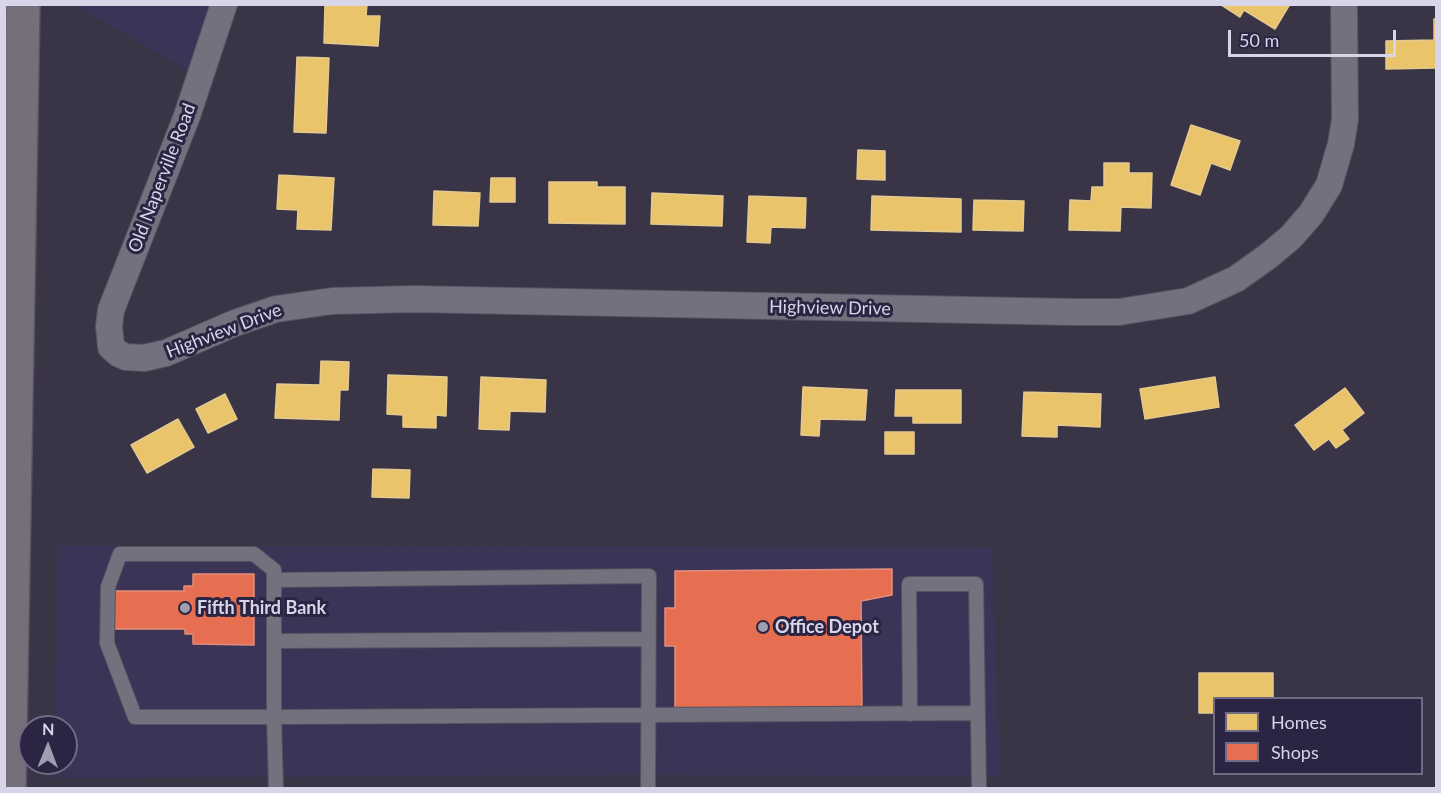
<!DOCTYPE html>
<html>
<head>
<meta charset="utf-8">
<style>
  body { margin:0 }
  #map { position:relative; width:1441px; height:793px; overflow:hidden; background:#393546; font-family:Lato,sans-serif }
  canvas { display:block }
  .frame { position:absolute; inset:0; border:6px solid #d8d5e9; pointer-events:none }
  .legend { position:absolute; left:1213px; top:697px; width:210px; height:78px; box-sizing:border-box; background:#2b2442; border:2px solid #706b85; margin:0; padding:8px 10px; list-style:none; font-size:18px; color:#d8d5e9 }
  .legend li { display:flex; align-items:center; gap:12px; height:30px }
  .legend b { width:30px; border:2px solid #706b85 }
  .north { position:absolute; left:18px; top:715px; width:60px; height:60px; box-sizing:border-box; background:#2b2442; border:2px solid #706b85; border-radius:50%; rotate:1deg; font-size:16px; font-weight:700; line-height:24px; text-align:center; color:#d8d5e9 }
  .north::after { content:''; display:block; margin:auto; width:21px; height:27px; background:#a09db0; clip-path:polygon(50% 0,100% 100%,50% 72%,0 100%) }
  .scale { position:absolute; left:1228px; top:30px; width:168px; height:27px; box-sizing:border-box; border:3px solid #d8d5e9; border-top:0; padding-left:8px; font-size:18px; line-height:21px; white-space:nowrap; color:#d8d5e9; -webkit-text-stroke:4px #2b2442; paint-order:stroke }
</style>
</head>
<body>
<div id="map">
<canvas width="1441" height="793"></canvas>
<div class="frame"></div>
<ul class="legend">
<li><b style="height:16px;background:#e9c46a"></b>Homes</li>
<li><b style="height:16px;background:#e76f51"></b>Shops</li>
</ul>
<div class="north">N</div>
<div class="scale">50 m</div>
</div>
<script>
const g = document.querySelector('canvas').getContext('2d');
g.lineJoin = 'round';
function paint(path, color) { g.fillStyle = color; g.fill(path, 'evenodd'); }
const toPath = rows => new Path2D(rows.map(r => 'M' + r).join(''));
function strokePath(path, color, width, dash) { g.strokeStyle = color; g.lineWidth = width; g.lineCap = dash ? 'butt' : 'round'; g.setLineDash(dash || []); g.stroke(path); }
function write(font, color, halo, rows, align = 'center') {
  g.font = font + ' Lato,sans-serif'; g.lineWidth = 6; g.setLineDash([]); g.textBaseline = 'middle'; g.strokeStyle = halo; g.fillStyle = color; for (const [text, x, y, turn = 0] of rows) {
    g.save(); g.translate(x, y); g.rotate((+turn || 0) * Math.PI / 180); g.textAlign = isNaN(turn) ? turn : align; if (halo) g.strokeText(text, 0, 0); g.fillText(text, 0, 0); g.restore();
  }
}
const built = toPath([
  [73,5,221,5,201,77],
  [57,546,992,547,1000,777,651,775,56,778,56,763,66,763,66,727,56,727]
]);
const homes = toPath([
  [325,4,367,4,366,16,380,16,378,46,324,43,325,4],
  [1220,4,1290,4,1275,29,1244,10,1240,17,1220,4],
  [1434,19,1436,19,1436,68,1386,69,1386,41,1434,40,1434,19],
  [297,57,329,58,326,133,294,132,297,57],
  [1191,125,1240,141,1230,170,1211,163,1200,195,1171,185,1191,125],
  [858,150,885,151,885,180,857,179,858,150],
  [1104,163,1129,163,1129,173,1152,173,1151,208,1121,207,1120,231,1069,230,1070,200,1091,201,1092,187,1104,187,1104,163],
  [279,175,334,178,331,230,297,229,298,210,277,209,279,175],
  [491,178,515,178,515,202,490,202,491,178],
  [549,182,597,182,597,187,625,187,625,224,549,223,549,182],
  [434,191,480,193,478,226,433,225,434,191],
  [652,193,723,196,722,226,651,224,652,193],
  [749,196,806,198,805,228,771,227,770,243,747,242,749,196],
  [872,196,961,199,961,232,871,230,872,196],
  [974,200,1024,201,1023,231,973,230,974,200],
  [321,361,349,362,348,390,340,390,339,420,275,418,277,384,320,385,321,361],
  [388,375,447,377,446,416,436,415,436,428,403,427,403,415,387,414,388,375],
  [481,377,546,380,545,412,510,411,509,430,479,429,481,377],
  [1215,377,1219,407,1145,419,1140,389,1215,377],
  [803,387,867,390,865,420,820,419,819,436,801,435,803,387],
  [1345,388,1364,413,1342,430,1349,439,1336,448,1329,439,1314,450,1295,425,1345,388],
  [896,390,961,390,961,423,913,423,913,416,895,416,896,390],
  [1024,392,1101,394,1100,427,1057,425,1057,437,1022,436,1024,392],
  [225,394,237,419,208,433,196,409,225,394],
  [178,419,194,447,147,473,131,445,178,419],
  [885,432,914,432,914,454,885,454,885,432],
  [373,469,410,470,409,498,372,497,373,469],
  [1199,673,1273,673,1273,698,1214,698,1214,713,1199,713,1199,673]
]);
const shops = toPath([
  [892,569,892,595,861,601,862,712,675,713,675,646,665,646,665,608,675,608,675,571,892,569],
  [193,574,254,574,254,645,193,644,193,634,185,634,185,629,114,629,114,591,184,591,184,586,193,586,193,574]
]);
const service = toPath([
  [274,580,649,576,648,788],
  [274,641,649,639],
  [910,714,909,584,976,584,979,788],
  [276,788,274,717,274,570,254,554,120,554,108,587,107,643,135,717,274,717,648,715,978,713]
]);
const minor = toPath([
  [224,4,187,116,111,310,109,326,111,347,119,354,126,357,144,358,166,353,235,323,276,309,332,301,413,299,1073,312,1119,312,1188,301,1236,279,1267,257,1291,237,1311,214,1329,185,1341,144,1345,119,1344,4]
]);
const secondary = toPath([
  [9,788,23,4]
]);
const markers = [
  [185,608,6,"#a09db0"],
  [763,627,6,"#a09db0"]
];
const streetNames = [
  ["Old Naperville Road",162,178,-69],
  ["Highview Drive",830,308,1],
  ["Highview Drive",224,331,-21]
];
const poiNames = [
  ["Fifth Third Bank",197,608],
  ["Office Depot",775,627]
];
paint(built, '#3c3457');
paint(homes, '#e9c46a');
strokePath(homes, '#e4c990', 1.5);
paint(shops, '#e76f51');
strokePath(shops, '#e28e7f', 1.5);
strokePath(service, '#555261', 16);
strokePath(minor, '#555261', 28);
strokePath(secondary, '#555261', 36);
strokePath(service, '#74717e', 14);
strokePath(minor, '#74717e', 26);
strokePath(secondary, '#756f7a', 33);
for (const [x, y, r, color] of markers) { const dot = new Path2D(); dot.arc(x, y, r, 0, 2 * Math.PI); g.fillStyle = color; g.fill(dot); strokePath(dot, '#2b2442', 2); }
write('18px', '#d8d5e9', '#2b2442', streetNames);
write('bold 18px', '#d8d5e9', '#2b2442', poiNames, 'left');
</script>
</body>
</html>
